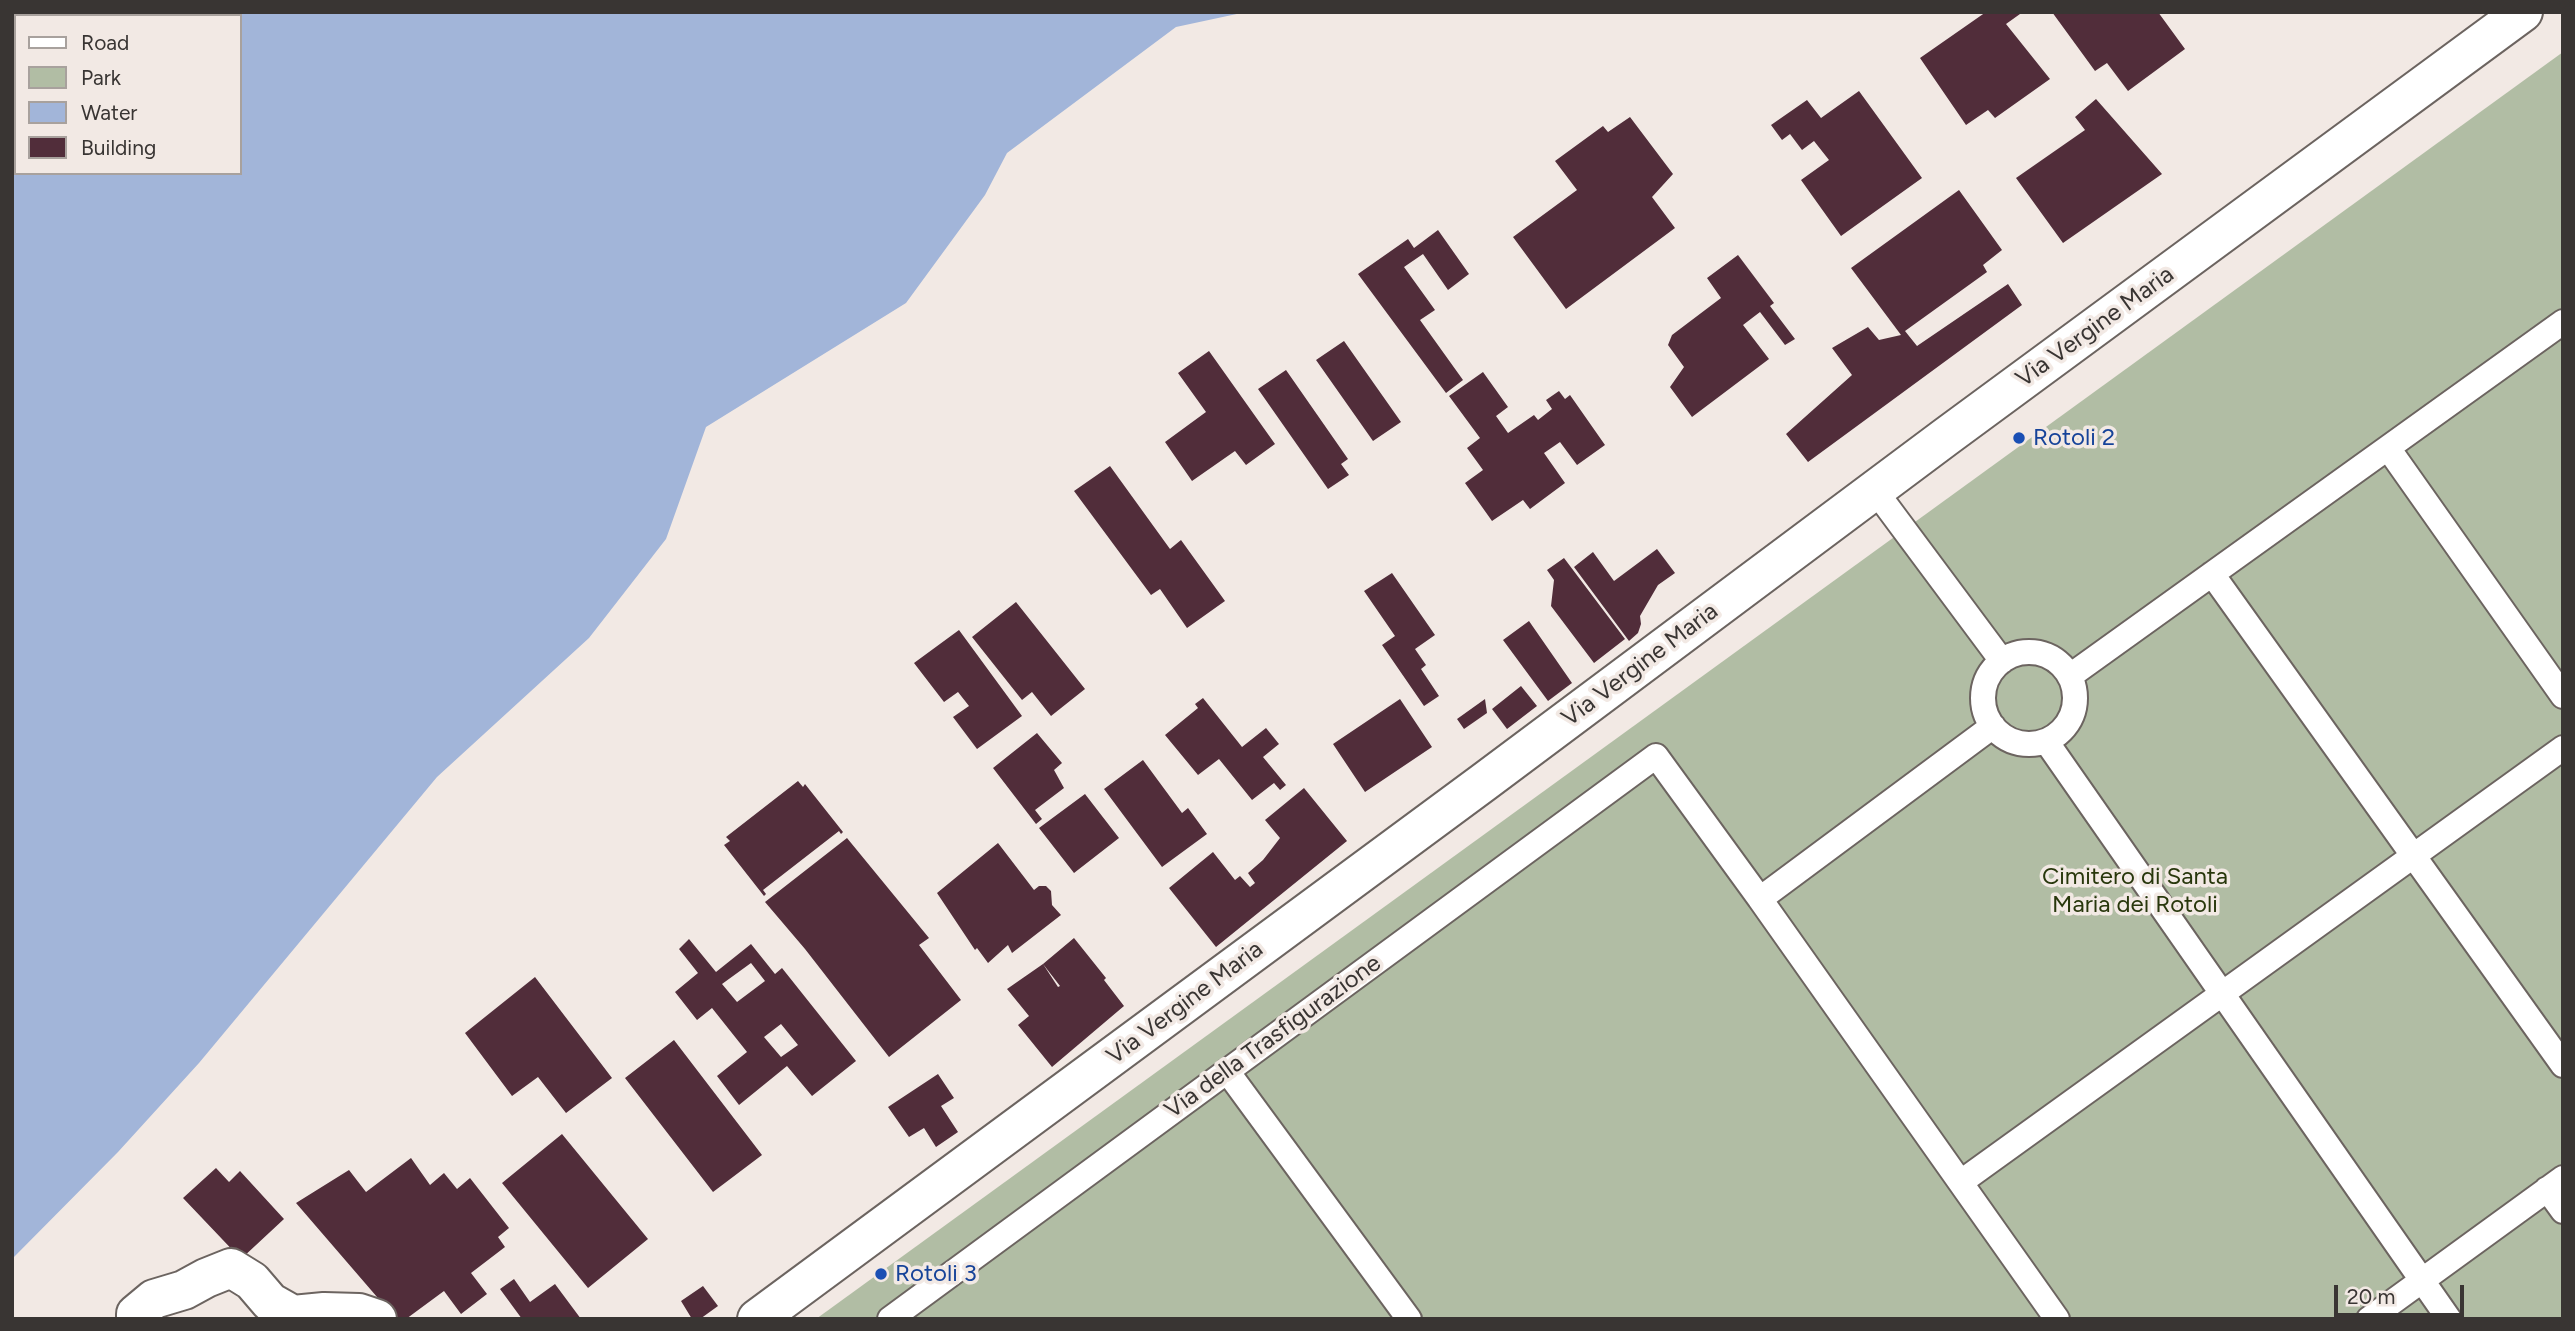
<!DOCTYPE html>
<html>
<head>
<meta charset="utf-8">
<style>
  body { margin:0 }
  #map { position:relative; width:2575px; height:1331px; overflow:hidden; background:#f2e9e4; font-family:Figtree,sans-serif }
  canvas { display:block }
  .frame { position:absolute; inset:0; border:14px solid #393533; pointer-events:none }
  .legend { position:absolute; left:14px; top:14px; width:228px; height:161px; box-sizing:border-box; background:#f2e9e4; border:2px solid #a8a19d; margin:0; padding:9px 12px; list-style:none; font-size:21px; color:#393533 }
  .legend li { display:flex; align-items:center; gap:14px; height:35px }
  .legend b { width:35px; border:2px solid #a8a19d }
  .scale { position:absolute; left:2334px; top:1285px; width:130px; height:32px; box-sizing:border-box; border:4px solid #393533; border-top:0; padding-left:9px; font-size:21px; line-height:24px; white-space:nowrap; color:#393533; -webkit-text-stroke:5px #f2e9e4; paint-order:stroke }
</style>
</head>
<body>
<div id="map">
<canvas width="2575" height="1331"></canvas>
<div class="frame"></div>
<ul class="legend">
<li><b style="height:9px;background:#fff"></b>Road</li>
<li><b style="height:19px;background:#b1bda4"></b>Park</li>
<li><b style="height:19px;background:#a2b5d9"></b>Water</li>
<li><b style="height:19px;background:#512d3a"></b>Building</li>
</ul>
<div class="scale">20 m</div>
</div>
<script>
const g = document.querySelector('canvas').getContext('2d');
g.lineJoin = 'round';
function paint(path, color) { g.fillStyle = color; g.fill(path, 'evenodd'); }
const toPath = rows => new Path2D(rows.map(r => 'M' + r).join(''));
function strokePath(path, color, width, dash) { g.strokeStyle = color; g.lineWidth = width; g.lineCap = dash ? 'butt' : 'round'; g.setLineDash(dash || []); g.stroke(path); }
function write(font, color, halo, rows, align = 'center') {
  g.font = font + ' Figtree,sans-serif'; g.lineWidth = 7; g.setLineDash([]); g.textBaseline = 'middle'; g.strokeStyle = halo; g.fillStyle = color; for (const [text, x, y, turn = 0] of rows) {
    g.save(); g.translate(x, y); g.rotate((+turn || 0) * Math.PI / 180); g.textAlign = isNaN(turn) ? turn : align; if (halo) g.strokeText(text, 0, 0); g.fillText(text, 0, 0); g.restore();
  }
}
const green = toPath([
  [2563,52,2563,1319,816,1319]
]);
const water = toPath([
  [12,12,1246,12,1176,27,1007,153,985,195,906,303,706,427,666,539,589,638,437,777,199,1063,118,1152,12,1259],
  [16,16,240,16,240,173,16,173]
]);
const building = toPath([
  [1986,12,2019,12,2020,14,2006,24,2050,79,1995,118,1988,110,1966,125,1920,58],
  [2052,12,2158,12,2185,49,2128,91,2107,63,2095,71],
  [1859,91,1922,178,1841,236,1801,180,1829,160,1814,141,1802,150,1790,134,1782,140,1771,125,1807,100,1821,118],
  [2096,99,2162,174,2063,243,2016,178,2085,130,2075,117],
  [1630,117,1673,174,1652,197,1675,228,1566,309,1513,237,1577,190,1555,161,1603,126,1608,132],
  [1959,190,2002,250,1983,265,1987,272,1905,331,1917,346,2008,284,2022,305,1808,462,1786,434,1852,375,1832,348,1868,327,1879,340,1901,335,1851,268],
  [1438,230,1469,274,1448,290,1423,254,1404,267,1435,310,1420,320,1463,380,1446,393,1358,274,1408,239,1414,248],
  [1738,255,1774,303,1770,306,1795,339,1785,345,1760,312,1743,325,1769,359,1692,417,1670,387,1684,367,1668,345,1672,335,1721,298,1707,278],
  [1344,341,1401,422,1373,441,1316,360],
  [1209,351,1275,444,1246,465,1235,451,1192,481,1165,442,1206,412,1178,373],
  [1286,370,1348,459,1341,464,1349,475,1328,489,1258,389],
  [1483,372,1508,407,1496,416,1508,433,1534,415,1538,420,1552,409,1546,400,1559,391,1565,399,1570,395,1605,445,1577,465,1560,442,1544,453,1565,483,1530,509,1523,500,1492,521,1465,483,1483,470,1467,448,1480,438,1449,396],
  [1110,466,1170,549,1181,540,1225,601,1187,628,1160,589,1151,595,1074,491],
  [1657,549,1675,573,1658,585,1640,616,1641,624,1638,633,1629,641,1574,567,1593,552,1614,581],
  [1564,558,1625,639,1594,663,1551,606,1554,580,1547,570],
  [1392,573,1435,635,1415,649,1426,665,1421,669,1439,696,1424,706,1382,645,1395,636,1364,591],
  [1016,602,1085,689,1051,716,1032,692,1022,700,972,637],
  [1529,621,1572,683,1548,701,1503,640],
  [959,630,1022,716,977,749,953,717,969,706,958,692,944,702,914,663],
  [1521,686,1537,706,1507,729,1492,709],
  [1203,698,1242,747,1266,728,1279,744,1263,757,1286,785,1280,790,1274,783,1252,800,1219,759,1198,775,1165,735,1198,708,1195,704],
  [1400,699,1432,747,1365,792,1333,744],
  [1485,699,1487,713,1464,729,1457,719],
  [1037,733,1062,763,1054,770,1064,788,1035,810,1042,819,1036,824,993,768],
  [1143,760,1182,813,1188,808,1207,834,1162,867,1104,789],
  [798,781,803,787,805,784,843,832,841,834,839,831,763,890,766,894,764,896,724,845,730,841,726,837],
  [1304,788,1347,841,1216,947,1169,888,1213,852,1235,880,1240,876,1250,887,1255,883,1248,873,1263,860,1280,838,1265,820],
  [1085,794,1119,838,1074,873,1039,828],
  [847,838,929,938,919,945,961,1000,889,1057,805,949,765,902],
  [998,843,1034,890,1039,886,1046,886,1051,891,1052,905,1061,915,1012,953,1008,945,988,963,977,948,975,950,937,893],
  [1074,938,1106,978,1104,980,1124,1006,1052,1067,1018,1025,1029,1016,1007,989,1043,964,1058,987,1060,986,1043,964],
  [689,939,716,972,751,944,775,974,782,968,856,1061,812,1096,787,1066,739,1105,717,1076,747,1052,712,1008,697,1020,675,992,698,973,679,949],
  [751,963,765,981,737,1002,722,984],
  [781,1024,798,1045,781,1057,764,1037],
  [535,977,612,1078,566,1113,538,1077,512,1096,465,1033],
  [674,1040,762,1155,713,1192,625,1078],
  [938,1074,954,1098,941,1106,958,1132,936,1147,924,1128,909,1137,888,1107],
  [562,1134,648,1239,588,1288,502,1183],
  [411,1158,430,1185,444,1173,457,1189,470,1178,509,1228,498,1237,505,1247,471,1273,487,1294,461,1314,444,1291,406,1319,396,1319,296,1203,349,1170,366,1192],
  [216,1168,229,1182,240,1171,284,1219,241,1259,183,1198],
  [514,1279,530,1302,555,1284,581,1319,522,1319,500,1289],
  [703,1286,718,1306,700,1319,692,1319,681,1301]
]);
const service = toPath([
  [2388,448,2563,696],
  [1874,489,2002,661],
  [2212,574,2563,1065],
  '1983 698a46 46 0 1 1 92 0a46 46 0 1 1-92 0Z',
  [2070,676,2563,322],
  [2046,741,2449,1319],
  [1760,899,2057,1319],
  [1227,1071,1409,1319],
  [1961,1182,2563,748],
  [2547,1189,2563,1211],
  [890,1319,1656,756,1760,899,1993,726],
  [2369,1319,2563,1178]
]);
const minor = toPath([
  [136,1319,136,1314,154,1299,184,1290,206,1278,231,1268,252,1281,270,1302,293,1315,324,1312,359,1313,377,1319]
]);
const secondary = toPath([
  [757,1319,1484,782,1947,436,2523,12]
]);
const markers = [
  [2019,438,7,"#1a4fb4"],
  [881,1274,7,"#1a4fb4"]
];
const streetNames = [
  ["Via Vergine Maria",2095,327,-36],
  ["Via Vergine Maria",1640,665,-37],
  ["Via Vergine Maria",1185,1003,-37],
  ["Via della Trasfigurazione",1273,1037,-36]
];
const transitNames = [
  ["Rotoli 2",2033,438],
  ["Rotoli 3",895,1274]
];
const parkNames = [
  ["Cimitero di Santa",2135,877],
  ["Maria dei Rotoli",2135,905]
];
paint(green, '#b1bda4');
paint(water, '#a2b5d9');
paint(building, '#512d3a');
strokePath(service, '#6c6460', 28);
strokePath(minor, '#6c6460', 42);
strokePath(secondary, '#6c6460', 42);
strokePath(service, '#fff', 24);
strokePath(minor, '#fff', 38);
strokePath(secondary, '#fff', 38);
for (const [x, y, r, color] of markers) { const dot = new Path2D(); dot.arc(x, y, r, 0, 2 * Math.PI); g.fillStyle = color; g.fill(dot); strokePath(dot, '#f2e9e4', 2.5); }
write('24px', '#393533', '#f2e9e4', streetNames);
write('24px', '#164399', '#f2e9e4', transitNames, 'left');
write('24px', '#28370c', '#f2e9e4', parkNames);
</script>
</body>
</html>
